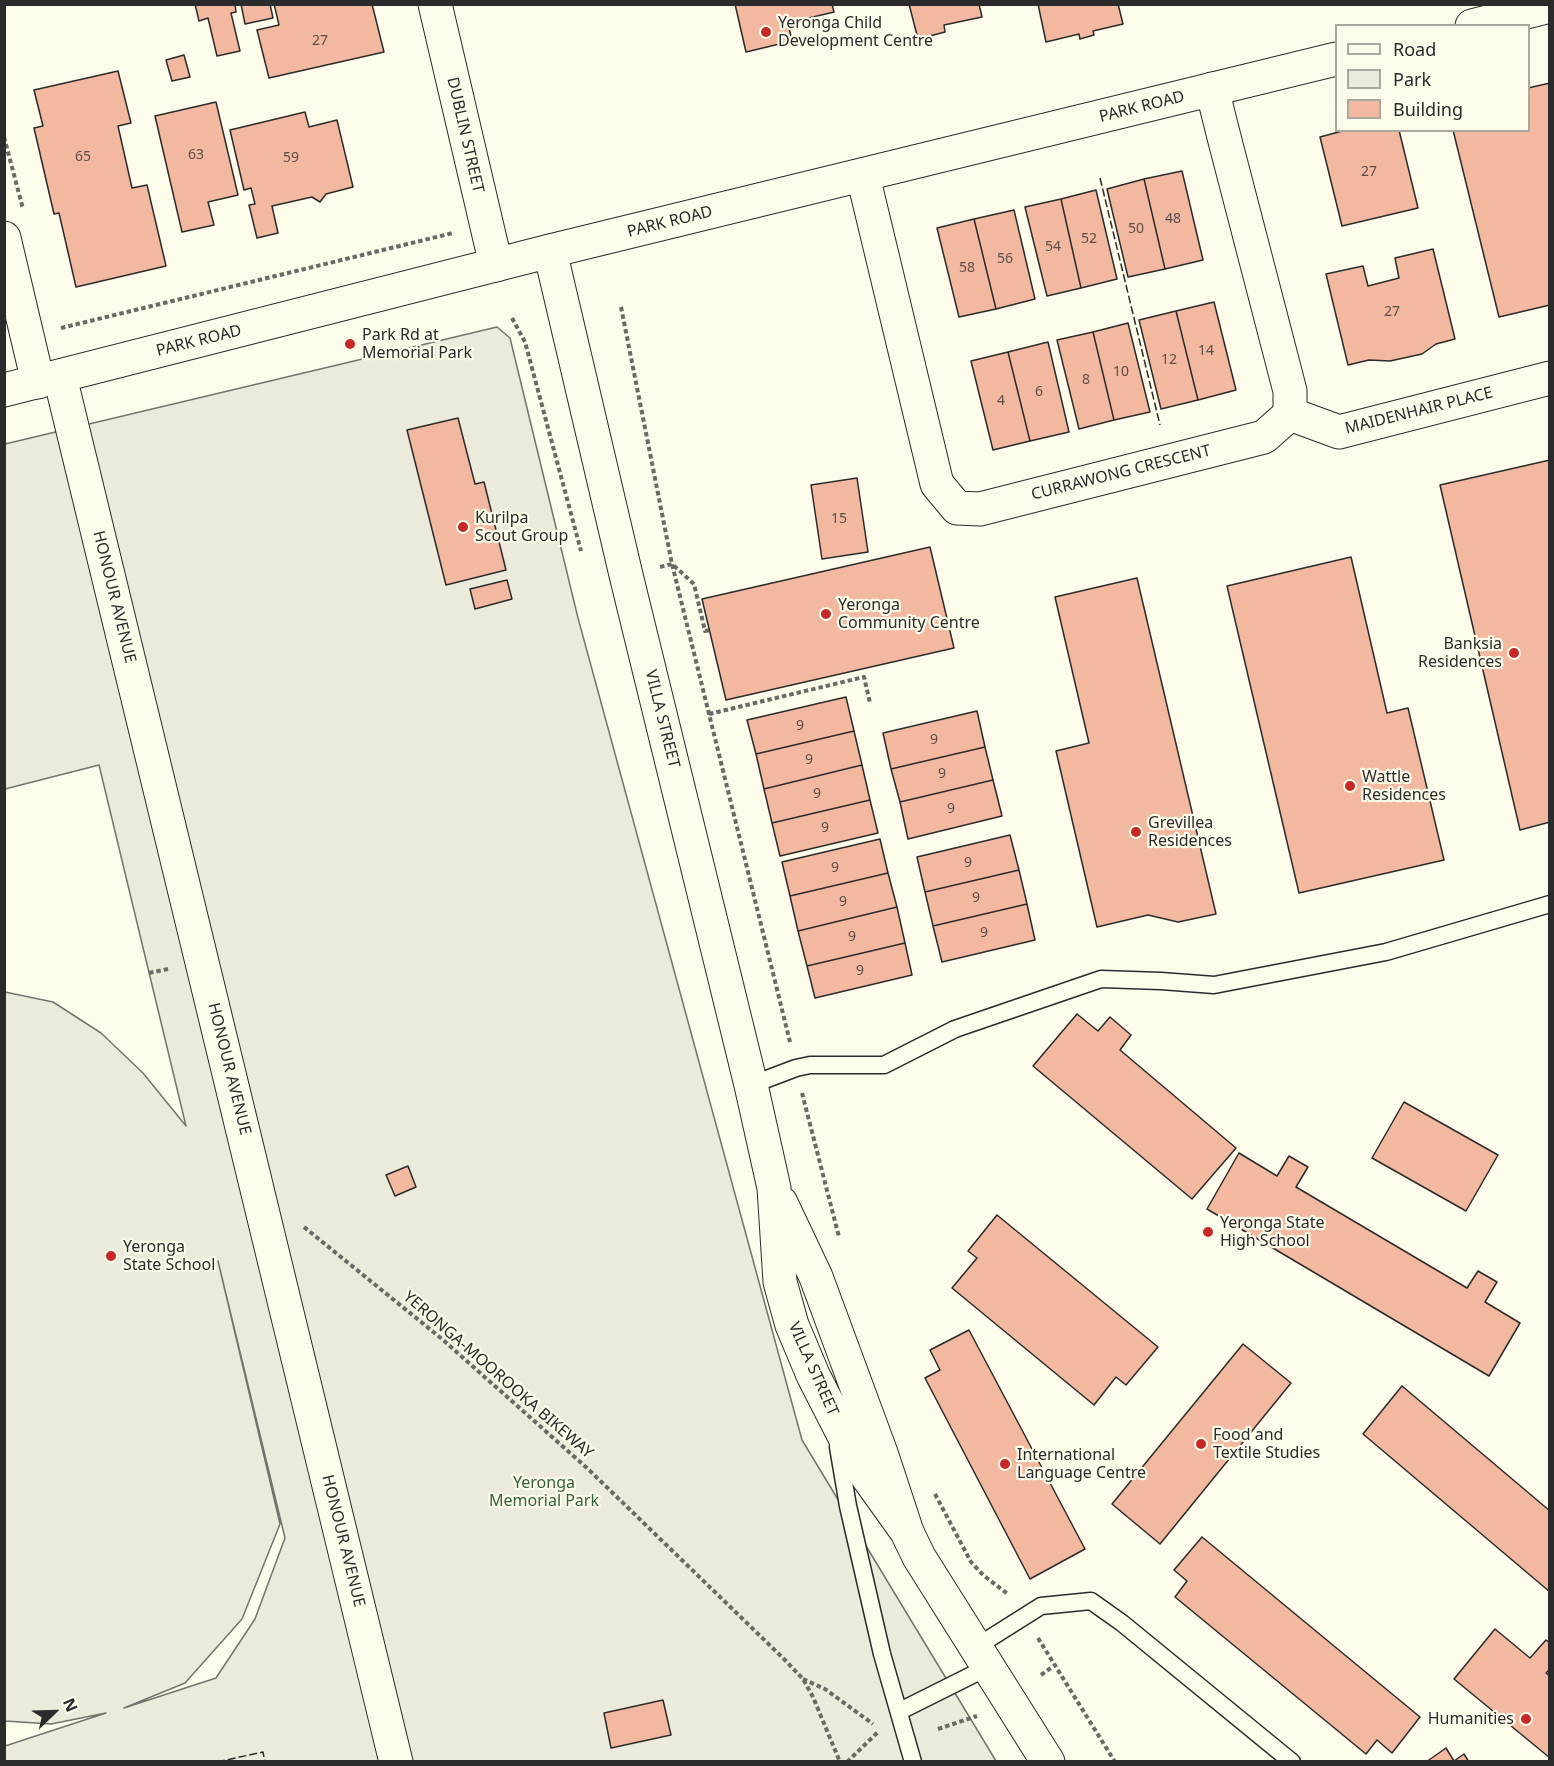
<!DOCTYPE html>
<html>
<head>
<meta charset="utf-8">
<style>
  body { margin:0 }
  #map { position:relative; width:1554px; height:1766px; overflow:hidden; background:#fdfbea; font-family:"Noto Sans",sans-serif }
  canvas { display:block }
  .frame { position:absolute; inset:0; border:6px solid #2b2b2b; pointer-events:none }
  .legend { position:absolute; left:1335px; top:24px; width:195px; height:108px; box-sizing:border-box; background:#fdfbea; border:2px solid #a9a89e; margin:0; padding:8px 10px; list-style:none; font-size:18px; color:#2b2b2b }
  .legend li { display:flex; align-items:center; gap:12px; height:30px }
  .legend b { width:30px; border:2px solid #a9a89e }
  .north { position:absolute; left:24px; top:1682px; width:60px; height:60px; -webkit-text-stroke:4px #fdfbea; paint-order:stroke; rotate:67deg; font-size:16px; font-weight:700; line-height:24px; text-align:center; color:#2b2b2b }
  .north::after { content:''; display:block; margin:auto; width:21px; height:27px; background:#2b2b2b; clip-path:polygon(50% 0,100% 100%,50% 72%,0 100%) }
</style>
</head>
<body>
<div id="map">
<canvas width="1554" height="1766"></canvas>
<div class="frame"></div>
<ul class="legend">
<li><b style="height:8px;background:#fdfbea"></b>Road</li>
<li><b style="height:16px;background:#ecebdb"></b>Park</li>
<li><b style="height:16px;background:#f2b8a0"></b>Building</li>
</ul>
<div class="north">N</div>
</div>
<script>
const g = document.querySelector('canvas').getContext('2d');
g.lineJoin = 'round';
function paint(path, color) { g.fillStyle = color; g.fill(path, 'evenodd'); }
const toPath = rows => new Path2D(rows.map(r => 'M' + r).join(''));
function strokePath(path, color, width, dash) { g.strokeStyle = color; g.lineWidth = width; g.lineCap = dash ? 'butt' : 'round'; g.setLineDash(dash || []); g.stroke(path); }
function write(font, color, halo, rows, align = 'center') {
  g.font = font + ' "Noto Sans",sans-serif'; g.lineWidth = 4.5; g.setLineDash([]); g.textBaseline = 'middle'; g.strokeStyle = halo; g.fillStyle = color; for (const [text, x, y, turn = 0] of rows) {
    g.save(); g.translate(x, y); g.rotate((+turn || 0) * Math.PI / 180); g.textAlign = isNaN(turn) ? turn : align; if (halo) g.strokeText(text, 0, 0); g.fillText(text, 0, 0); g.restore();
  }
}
const green = toPath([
  [497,327,510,338,578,618,802,1440,996,1761,5,1762,5,1746,106,1713,51,1724,5,1721,5,992,53,1002,101,1033,143,1073,186,1126,99,765,5,789,5,444,497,327],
  [218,1261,285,1538,255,1619,216,1678,124,1708,185,1683,242,1619,280,1524,218,1261]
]);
const building = toPath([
  [195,4,235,4,236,12,231,13,240,51,217,56,208,18,199,21,195,4],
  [241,4,270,4,273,18,245,24,241,4],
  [274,4,372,4,384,52,269,78,257,30,279,25,274,4],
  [735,4,832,4,834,12,788,23,792,41,746,52,735,4],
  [909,4,979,4,982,17,944,25,945,32,918,39,909,4],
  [1038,4,1118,4,1123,24,1093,31,1094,35,1080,39,1079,34,1046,42,1038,4],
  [184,55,190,77,172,81,166,60,184,55],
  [118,71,131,123,118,126,132,188,147,185,166,266,76,287,59,213,54,214,34,128,43,126,34,90,118,71],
  [1550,83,1550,305,1499,317,1453,130,1528,130,1528,88,1550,83],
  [216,102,238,195,208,202,214,225,182,232,155,116,216,102],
  [305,112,309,127,337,120,353,187,326,194,320,202,312,197,272,206,278,233,257,238,249,205,255,204,251,188,244,190,230,130,305,112],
  [1346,130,1399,130,1418,208,1342,226,1320,137,1346,130],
  [1182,171,1203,260,1165,269,1144,179,1182,171],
  [1144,179,1165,269,1128,277,1107,189,1144,179],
  [1096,190,1117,279,1081,288,1061,199,1096,190],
  [1061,199,1081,288,1047,296,1025,207,1061,199],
  [1014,210,1035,299,996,309,974,219,1014,210],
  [974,219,996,309,959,317,937,228,974,219],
  [1433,249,1455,339,1436,344,1422,354,1390,361,1369,360,1348,365,1326,274,1363,266,1368,286,1399,278,1395,258,1433,249],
  [1214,302,1236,390,1198,400,1176,311,1214,302],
  [1176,311,1198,400,1161,409,1139,320,1176,311],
  [1128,323,1150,412,1114,420,1093,332,1128,323],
  [1093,332,1114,420,1079,429,1057,340,1093,332],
  [1048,342,1069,432,1030,441,1008,352,1048,342],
  [1008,352,1030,441,993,450,971,361,1008,352],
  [458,418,475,484,484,482,506,570,446,585,407,430,458,418],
  [1550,460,1550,822,1520,830,1440,485,1550,460],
  [857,478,868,552,822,559,811,485,857,478],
  [930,547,954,648,726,700,702,599,930,547],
  [1351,557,1387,713,1408,708,1444,860,1299,893,1227,586,1351,557],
  [1137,578,1216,914,1178,922,1148,915,1097,927,1056,751,1089,743,1055,597,1137,578],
  [507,580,512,599,475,609,470,589,507,580],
  [846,697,854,731,756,754,747,720,846,697],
  [977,711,985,747,891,769,883,733,977,711],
  [854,731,862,765,764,789,756,754,854,731],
  [985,747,993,780,900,802,891,769,985,747],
  [862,765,870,800,772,823,764,789,862,765],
  [993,780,1002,816,908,839,900,802,993,780],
  [870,800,878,833,780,856,772,823,870,800],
  [1010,835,1019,870,925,892,917,857,1010,835],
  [880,839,888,873,790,896,782,862,880,839],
  [1019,870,1027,904,933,926,925,892,1019,870],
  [888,873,897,907,798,931,790,896,888,873],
  [1027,904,1035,940,942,962,933,926,1027,904],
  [897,907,905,943,807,966,798,931,897,907],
  [905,943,912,975,815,998,807,966,905,943],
  [1077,1014,1098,1031,1110,1017,1131,1035,1120,1050,1236,1148,1192,1199,1033,1066,1077,1014],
  [1404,1102,1498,1155,1466,1211,1372,1158,1404,1102],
  [1239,1153,1277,1176,1289,1156,1308,1167,1296,1187,1467,1288,1478,1271,1497,1282,1485,1302,1520,1323,1489,1376,1207,1209,1239,1153],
  [408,1166,416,1187,395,1196,386,1175,408,1166],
  [997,1215,1158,1347,1126,1385,1116,1377,1094,1405,952,1288,977,1258,968,1251,997,1215],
  [969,1330,1085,1549,1030,1579,925,1378,940,1370,930,1350,969,1330],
  [1243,1344,1291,1383,1160,1544,1112,1504,1243,1344],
  [1402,1386,1550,1511,1550,1592,1363,1434,1402,1386],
  [1202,1537,1420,1717,1392,1753,1377,1740,1366,1754,1175,1597,1187,1581,1174,1570,1202,1537],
  [1495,1629,1530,1658,1546,1640,1550,1643,1550,1669,1546,1673,1550,1676,1550,1758,1454,1679,1495,1629],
  [663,1700,671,1735,611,1748,604,1713,663,1700],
  [1446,1748,1454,1761,1464,1754,1469,1762,1426,1762,1446,1748]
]);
const path = toPath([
  [4,137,23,209],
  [621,307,672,564,790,1042],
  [512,318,525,342,581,551],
  [61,328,453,233],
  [660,567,672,564,694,584,705,631,710,630],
  [709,714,864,677,870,703],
  [149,973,168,969],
  [802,1093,839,1237],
  [304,1227,442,1339,587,1468,784,1659,803,1679,813,1697,840,1762],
  [935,1494,971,1562,983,1575,1009,1595],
  [1038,1638,1115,1762],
  [1041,1675,1055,1665],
  [803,1679,825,1689,873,1724],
  [938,1729,977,1716],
  [847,1762,878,1732]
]);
const lane = toPath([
  [751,1085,796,1068,810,1065,884,1065,955,1029,1101,979,1161,981,1214,985,1386,952,1550,904],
  [838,1447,848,1506,882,1654,913,1762],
  [976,1647,1041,1606,1091,1601,1122,1623,1292,1762],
  [900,1711,988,1667]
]);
const street = toPath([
  [435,4,496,265],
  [863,176,937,484,957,508,980,509,1264,437,1290,414,1290,391,1224,137,1212,89],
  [4,238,38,382],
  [550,251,626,575,751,1085,774,1188,780,1282,792,1325,813,1375,859,1465,907,1532],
  [60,377,396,1762],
  [1290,414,1339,432,1550,378],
  [781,1203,816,1277,881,1453,907,1532,919,1557,1048,1762]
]);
const secondary = toPath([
  [1472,26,1550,6],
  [4,390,550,251,1336,59]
]);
const fence = toPath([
  [1100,178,1160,425],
  [217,1762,263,1752,265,1762]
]);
const markers = [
  [766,32,6,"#c62828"],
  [350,344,6,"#c62828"],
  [463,527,6,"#c62828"],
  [826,614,6,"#c62828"],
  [1514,653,6,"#c62828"],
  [1350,786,6,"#c62828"],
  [1136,832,6,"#c62828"],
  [1208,1232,6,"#c62828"],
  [111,1256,6,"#c62828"],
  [1201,1444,6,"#c62828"],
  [1005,1464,6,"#c62828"],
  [1526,1719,6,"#c62828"]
];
const numberNames = [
  ["27",320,41],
  ["63",196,155],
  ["65",83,157],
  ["59",291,158],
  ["27",1369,172],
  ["48",1173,219],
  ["50",1136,229],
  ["52",1089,239],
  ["54",1053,247],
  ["56",1005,259],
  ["58",967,268],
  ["27",1392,312],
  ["14",1206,351],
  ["12",1169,360],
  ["10",1121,372],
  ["8",1086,380],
  ["6",1039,392],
  ["4",1001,401],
  ["15",839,519],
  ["9",800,726],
  ["9",934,740],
  ["9",809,760],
  ["9",942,774],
  ["9",817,794],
  ["9",951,809],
  ["9",825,828],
  ["9",968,863],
  ["9",835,868],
  ["9",976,898],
  ["9",843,902],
  ["9",984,933],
  ["9",852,937],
  ["9",860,971]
];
const poiNames = [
  ["Yeronga Child",778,23],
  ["Development Centre",778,41],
  ["Park Rd at",362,335],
  ["Memorial Park",362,353],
  ["Kurilpa",475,518],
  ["Scout Group",475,536],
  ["Yeronga",838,605],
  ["Community Centre",838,623],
  ["Banksia",1502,644,"right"],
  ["Residences",1502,662,"right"],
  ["Wattle",1362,777],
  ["Residences",1362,795],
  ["Grevillea",1148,823],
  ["Residences",1148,841],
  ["Yeronga State",1220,1223],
  ["High School",1220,1241],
  ["Yeronga",123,1247],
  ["State School",123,1265],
  ["Food and",1213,1435],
  ["Textile Studies",1213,1453],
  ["International",1017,1455],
  ["Language Centre",1017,1473],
  ["Humanities",1514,1719,"right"]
];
const streetNames = [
  ["PARK ROAD",1142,107,-14],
  ["DUBLIN STREET",465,135,77],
  ["PARK ROAD",670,222,-14],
  ["PARK ROAD",199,341,-14],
  ["MAIDENHAIR PLACE",1419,411,-14],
  ["CURRAWONG CRESCENT",1121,473,-14],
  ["HONOUR AVENUE",114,597,76],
  ["VILLA STREET",662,719,76],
  ["HONOUR AVENUE",229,1069,76],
  ["VILLA STREET",813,1369,66],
  ["YERONGA-MOOROOKA BIKEWAY",498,1375,41],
  ["HONOUR AVENUE",343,1541,76]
];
const parkNames = [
  ["Yeronga",544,1483],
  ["Memorial Park",544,1501]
];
paint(green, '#ecebdb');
strokePath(green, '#74746e', 1.5);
paint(building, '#f2b8a0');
strokePath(building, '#2b2b2b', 1.5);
strokePath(lane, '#2b2b2b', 19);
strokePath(street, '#2b2b2b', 35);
strokePath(secondary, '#2b2b2b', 35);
strokePath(path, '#6a6964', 4, [4.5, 3]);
strokePath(lane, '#fdfbea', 16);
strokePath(street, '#fdfbea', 33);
strokePath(secondary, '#fdfbea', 33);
strokePath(fence, '#2b2b2b', 1.5, [8, 3]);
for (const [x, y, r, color] of markers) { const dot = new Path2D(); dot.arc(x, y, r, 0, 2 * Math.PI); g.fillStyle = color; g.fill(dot); strokePath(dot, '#fdfbea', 2); }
write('14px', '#5d4e48', null, numberNames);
write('16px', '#2b2b2b', '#fdfbea', poiNames, 'left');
write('16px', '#2b2b2b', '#fdfbea', streetNames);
write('16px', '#34623c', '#fdfbea', parkNames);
</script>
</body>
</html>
